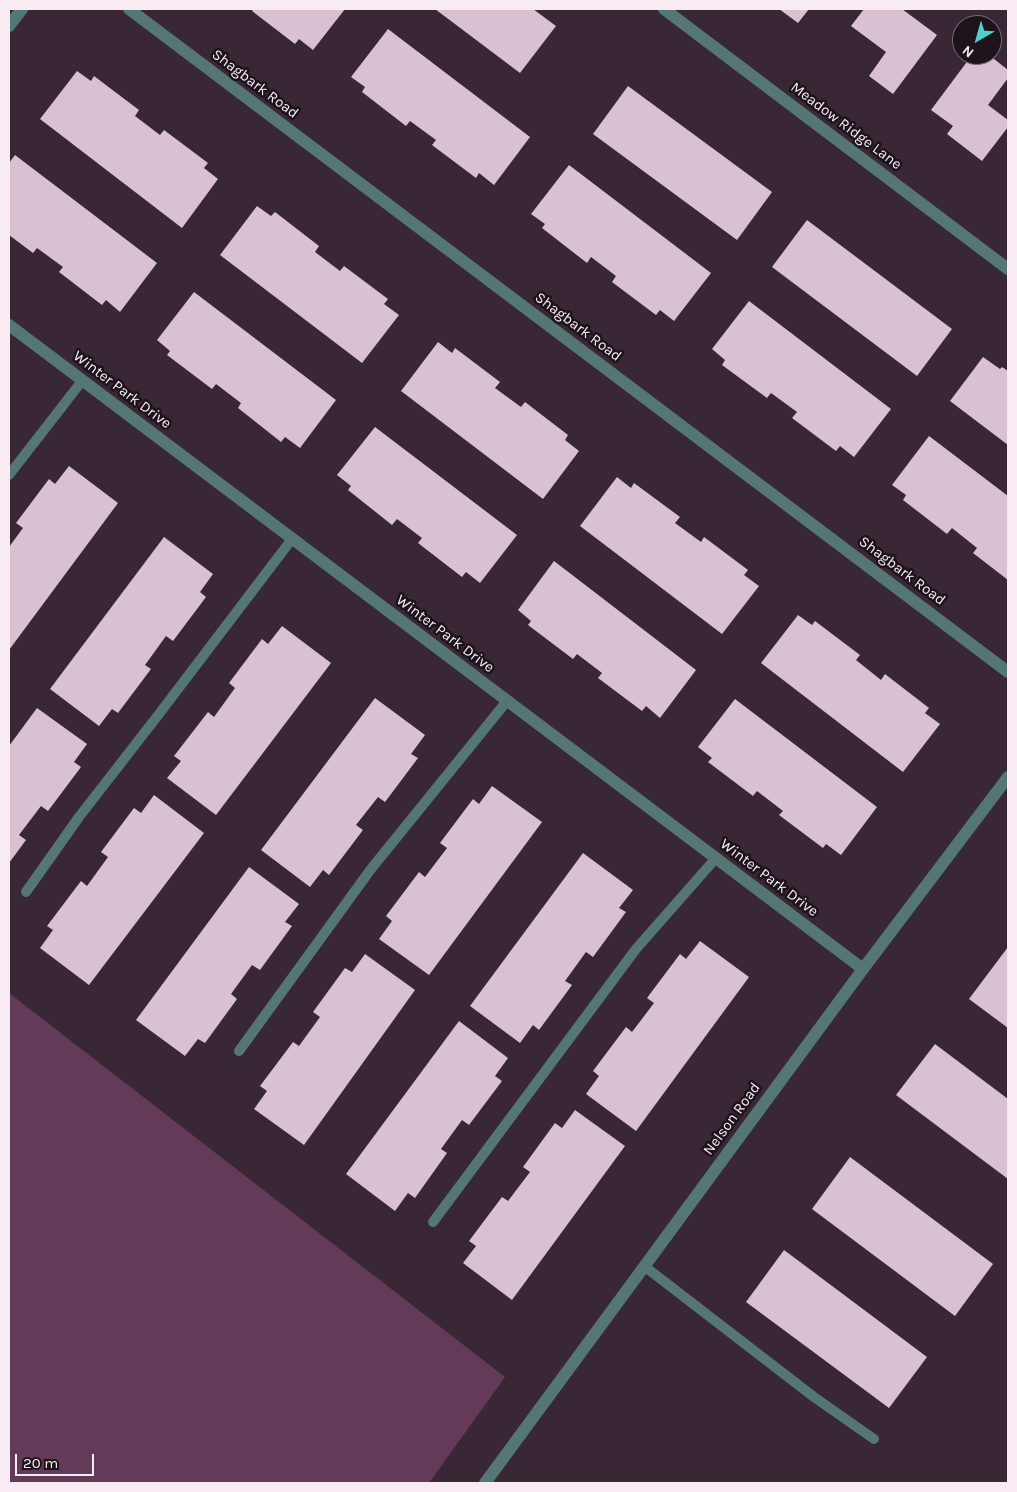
<!DOCTYPE html>
<html>
<head>
<meta charset="utf-8">
<style>
  body { margin:0 }
  #map { position:relative; width:1017px; height:1492px; overflow:hidden; background:#3a2735; font-family:Karla,sans-serif }
  canvas { display:block }
  .frame { position:absolute; inset:0; border:10px solid #f8ebf4; pointer-events:none }
  .north { position:absolute; left:952px; top:15px; width:50px; height:50px; box-sizing:border-box; background:#1c141a; border:1px solid #746a71; border-radius:50%; rotate:218deg; font-size:14px; font-weight:700; line-height:20px; text-align:center; color:#f8ebf4 }
  .north::after { content:''; display:block; margin:auto; width:18px; height:22px; background:#53cdcb; clip-path:polygon(50% 0,100% 100%,50% 72%,0 100%) }
  .scale { position:absolute; left:15px; top:1454px; width:79px; height:22px; box-sizing:border-box; border:2px solid #f8ebf4; border-top:0; padding-left:6px; font-size:15px; line-height:18px; white-space:nowrap; color:#f8ebf4; -webkit-text-stroke:4px #1c141a; paint-order:stroke }
</style>
</head>
<body>
<div id="map">
<canvas width="1017" height="1492"></canvas>
<div class="frame"></div>
<div class="north">N</div>
<div class="scale">20 m</div>
</div>
<script>
const g = document.querySelector('canvas').getContext('2d');
g.lineJoin = 'round';
function paint(path, color) { g.fillStyle = color; g.fill(path, 'evenodd'); }
const toPath = rows => new Path2D(rows.map(r => 'M' + r).join(''));
function strokePath(path, color, width, dash) { g.strokeStyle = color; g.lineWidth = width; g.lineCap = dash ? 'butt' : 'round'; g.setLineDash(dash || []); g.stroke(path); }
function write(font, color, halo, rows, align = 'center') {
  g.font = font + ' Karla,sans-serif'; g.lineWidth = 5; g.setLineDash([]); g.textBaseline = 'middle'; g.strokeStyle = halo; g.fillStyle = color; for (const [text, x, y, turn = 0] of rows) {
    g.save(); g.translate(x, y); g.rotate((+turn || 0) * Math.PI / 180); g.textAlign = isNaN(turn) ? turn : align; if (halo) g.strokeText(text, 0, 0); g.fillText(text, 0, 0); g.restore();
  }
}
const green = toPath([
  [9,993,505,1377,429,1483,9,1483]
]);
const building = toPath([
  [253,9,345,9,313,50,299,39,295,44,252,11],
  [435,9,533,9,556,26,520,73],
  [779,9,809,9,798,23],
  [864,9,902,9,937,35,893,94,869,76,886,52,851,26],
  [388,29,530,137,494,185,479,173,476,178,432,145,436,140,410,121,406,126,362,92,365,87,351,77],
  [972,55,989,55,1008,70,1008,78,988,105,1008,120,1008,127,982,161,947,134,953,126,931,110],
  [77,71,91,81,94,76,139,110,135,116,160,135,164,130,208,163,204,168,218,179,182,228,40,119],
  [628,86,772,192,737,240,593,134],
  [15,155,157,263,120,312,106,300,102,305,59,272,63,267,37,248,33,253,9,235,9,163],
  [569,165,711,273,674,321,660,310,656,315,612,282,616,276,591,257,587,263,542,228,545,224,531,214],
  [257,206,271,216,275,212,319,246,315,252,340,271,344,266,388,299,384,304,399,315,362,363,220,255],
  [807,220,952,329,917,376,772,267],
  [194,292,336,400,300,448,285,437,281,442,238,408,241,403,216,384,212,389,167,355,170,351,157,340],
  [749,301,891,409,854,457,840,446,836,451,792,418,797,412,771,393,767,398,722,365,725,360,712,349],
  [438,342,452,353,455,348,500,382,495,388,521,407,525,402,568,435,565,440,579,451,543,499,401,391],
  [983,357,1000,369,1002,367,1008,371,1008,445,950,401],
  [375,427,517,535,480,583,466,572,462,577,418,543,422,538,397,519,392,525,348,490,351,486,337,475],
  [929,436,1008,496,1008,580,973,553,977,548,952,528,947,534,903,500,906,495,892,485],
  [69,466,118,503,9,650,9,547,23,528,16,523,49,479,55,484],
  [617,477,631,488,634,483,680,517,675,523,701,542,704,537,748,570,744,575,759,586,722,634,580,526],
  [164,537,213,574,200,592,206,597,173,641,166,636,145,665,151,669,118,713,112,709,99,726,50,689],
  [554,561,696,670,660,718,646,706,642,711,598,678,602,673,577,654,573,659,528,625,531,621,518,610],
  [798,615,812,625,815,621,860,655,856,660,881,680,885,674,929,708,925,713,940,724,903,772,761,663],
  [282,626,331,663,216,815,167,778,181,761,174,756,208,712,214,717,235,688,229,683,262,639,268,644],
  [375,698,425,735,411,754,418,758,385,802,378,797,356,825,363,830,329,875,323,870,310,887,261,850],
  [735,699,877,807,841,855,826,844,823,848,779,815,783,811,757,791,753,796,708,762,712,758,698,747],
  [37,708,87,744,74,762,81,767,48,811,41,806,19,835,26,840,9,863,9,746],
  [492,786,542,822,429,975,379,939,392,921,386,916,419,872,425,877,447,848,440,843,473,799,479,804],
  [154,795,204,833,89,985,40,948,53,930,47,926,81,881,87,886,108,857,101,852,134,808,141,813],
  [583,853,633,890,619,908,626,912,593,957,586,952,565,981,572,985,539,1030,533,1025,520,1043,470,1006],
  [249,867,299,904,285,922,292,926,260,970,252,965,231,994,237,999,205,1043,198,1039,185,1056,136,1020],
  [700,941,749,977,636,1131,586,1094,599,1076,593,1071,626,1027,632,1032,654,1003,647,998,680,954,686,959],
  [1008,947,1008,1028,969,999],
  [365,954,415,990,304,1145,254,1109,267,1091,260,1086,293,1042,299,1046,320,1017,313,1012,345,968,352,972],
  [459,1021,508,1058,495,1076,502,1081,469,1125,462,1120,441,1149,447,1153,415,1198,408,1193,395,1211,346,1174],
  [935,1044,1008,1099,1008,1179,896,1095],
  [575,1110,625,1146,512,1300,463,1263,476,1246,469,1241,502,1197,508,1201,530,1172,523,1167,555,1123,562,1128],
  [850,1157,993,1264,955,1316,812,1209],
  [784,1250,927,1357,889,1408,746,1302]
]);
const service = toPath([
  [9,475,82,381],
  [26,892,79,817,159,714,292,539],
  [239,1051,371,869,507,701],
  [433,1222,636,949,716,858],
  [644,1266,814,1397,874,1439]
]);
const minor = toPath([
  [129,9,1008,672],
  [664,9,1008,269],
  [9,26,22,9],
  [9,325,863,969]
]);
const tertiary = toPath([
  [485,1483,863,969,1008,777]
]);
const streetNames = [
  ["Shagbark Road",255,84,37],
  ["Meadow Ridge Lane",846,126,37],
  ["Shagbark Road",578,327,37],
  ["Winter Park Drive",122,390,37],
  ["Shagbark Road",902,571,37],
  ["Winter Park Drive",445,634,37],
  ["Winter Park Drive",769,878,37],
  ["Nelson Road",732,1119,-54]
];
paint(green, '#643a59');
paint(building, '#dac1d2');
strokePath(service, '#547776', 10);
strokePath(minor, '#547776', 12);
strokePath(tertiary, '#547776', 12);
write('15px', '#f8ebf4', '#1c141a', streetNames);
</script>
</body>
</html>
